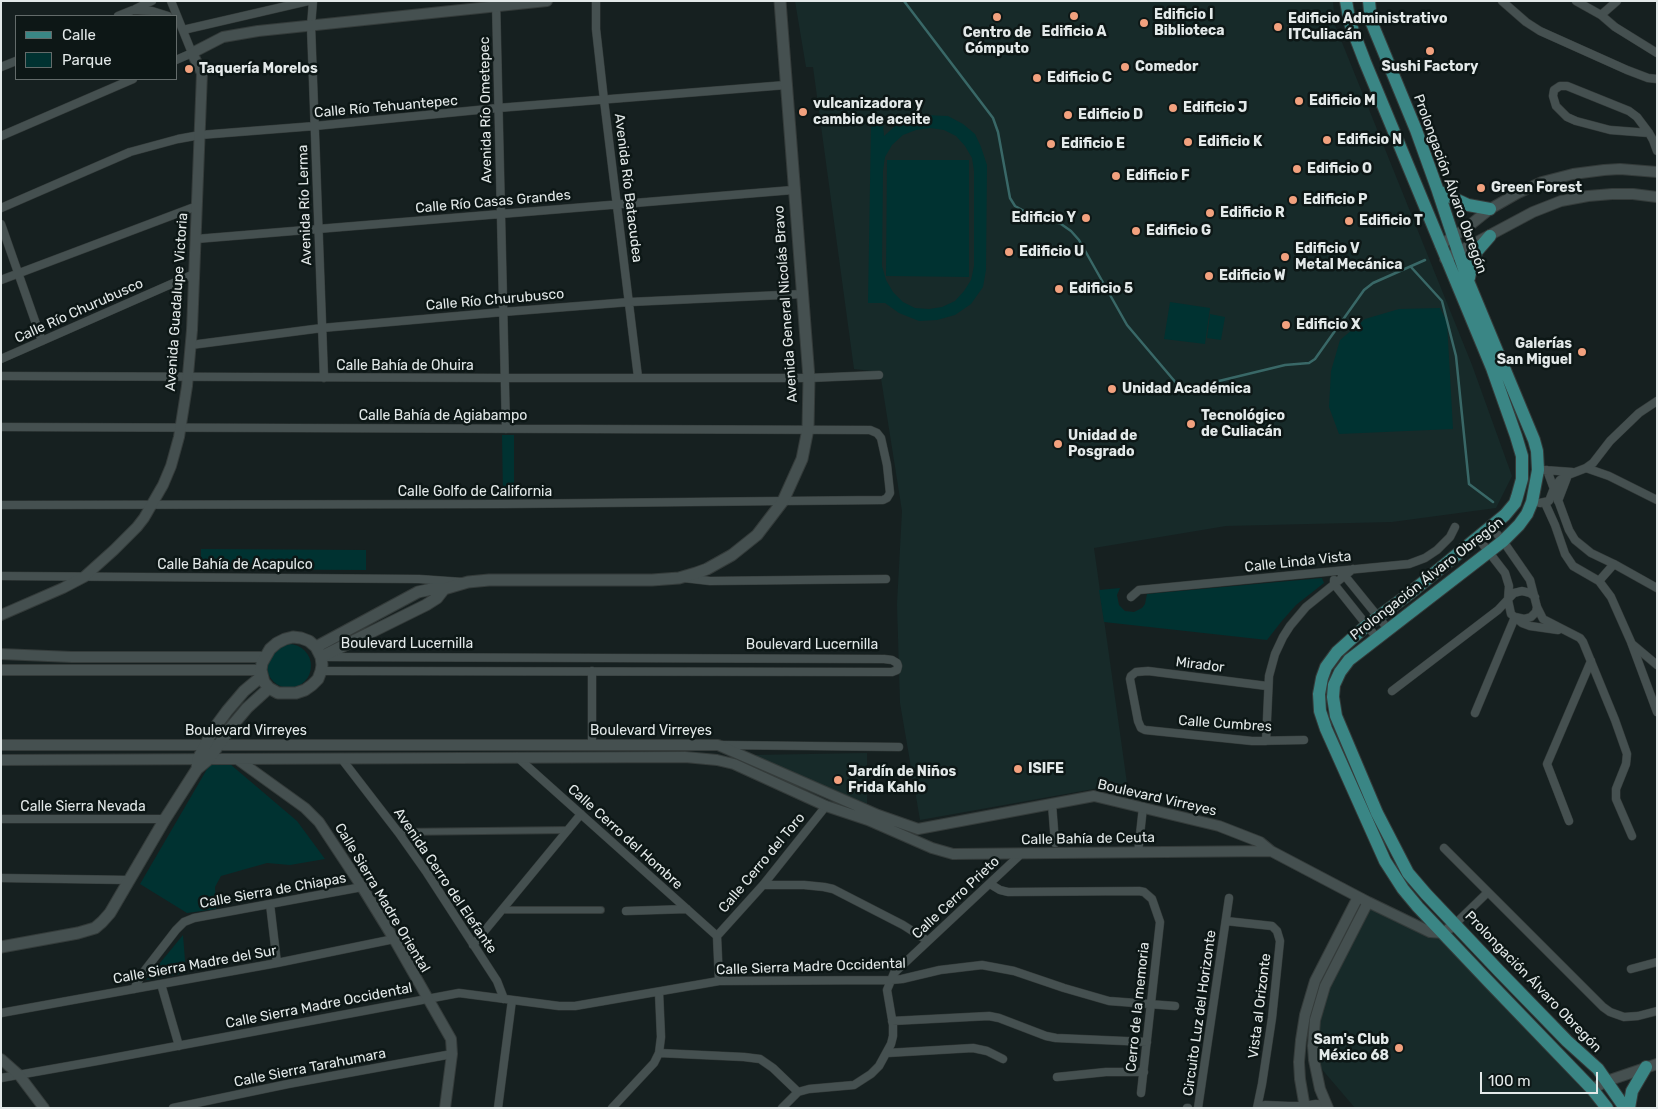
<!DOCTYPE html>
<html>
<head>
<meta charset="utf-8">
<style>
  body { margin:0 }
  #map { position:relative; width:1658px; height:1109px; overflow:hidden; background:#162020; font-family:Rubik,sans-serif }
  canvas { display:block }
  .frame { position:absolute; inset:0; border:2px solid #e3e9e9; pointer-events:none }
  .legend { position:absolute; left:15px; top:15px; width:162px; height:65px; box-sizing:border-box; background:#0d1716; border:1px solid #636b6a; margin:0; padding:6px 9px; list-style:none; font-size:15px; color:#e3e9e9 }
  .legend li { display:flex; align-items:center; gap:10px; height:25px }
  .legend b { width:25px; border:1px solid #636b6a }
  .scale { position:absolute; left:1480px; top:1072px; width:118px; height:22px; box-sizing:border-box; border:2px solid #e3e9e9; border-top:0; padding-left:6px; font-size:15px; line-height:18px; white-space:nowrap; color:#e3e9e9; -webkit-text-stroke:4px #0d1716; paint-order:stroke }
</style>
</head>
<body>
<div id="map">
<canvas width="1658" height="1109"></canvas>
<div class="frame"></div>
<ul class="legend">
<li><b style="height:6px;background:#3a8685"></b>Calle</li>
<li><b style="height:14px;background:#003231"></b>Parque</li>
</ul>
<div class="scale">100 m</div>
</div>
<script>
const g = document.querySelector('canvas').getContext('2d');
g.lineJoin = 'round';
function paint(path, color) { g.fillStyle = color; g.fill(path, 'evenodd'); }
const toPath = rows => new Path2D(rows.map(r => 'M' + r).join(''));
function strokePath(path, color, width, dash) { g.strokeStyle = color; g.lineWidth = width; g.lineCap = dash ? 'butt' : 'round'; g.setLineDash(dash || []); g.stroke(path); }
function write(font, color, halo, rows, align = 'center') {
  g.font = font + ' Rubik,sans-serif'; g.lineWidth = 5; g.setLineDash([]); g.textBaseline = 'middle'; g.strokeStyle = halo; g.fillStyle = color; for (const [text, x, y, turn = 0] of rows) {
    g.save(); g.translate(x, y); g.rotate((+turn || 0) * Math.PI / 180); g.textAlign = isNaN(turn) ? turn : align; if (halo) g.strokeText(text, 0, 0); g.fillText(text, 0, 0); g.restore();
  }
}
const built = toPath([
  [795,1,1333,1,1335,25,1472,365,1512,476,1496,508,1392,522,1226,526,1094,548,1127,783,920,820,900,703,897,604,902,511,880,372,854,369,813,67,806,67],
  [867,753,867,804,752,755],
  [1368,902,1448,937,1605,1108,1355,1108,1314,1060,1315,1020]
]);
const green = toPath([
  [923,115,948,116,963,124,975,134,981,147,987,165,986,270,983,287,971,304,955,315,937,320,919,321,899,313,885,303,868,303,871,124,883,124,884,136,902,120],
  [930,128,944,130,956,136,965,146,972,158,974,171,974,266,971,280,964,291,955,301,942,307,929,309,915,308,903,302,893,292,886,280,882,266,883,171,885,157,892,145,903,135,916,130],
  [887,160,969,160,969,277,886,276],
  [1170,302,1210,308,1205,344,1164,339],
  [1440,308,1447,322,1453,429,1339,434,1329,407,1331,371,1340,340,1365,319,1399,309],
  [1210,314,1225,317,1221,340,1207,338],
  [502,435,514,435,514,496,503,496],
  [201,549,366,550,366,570,201,569],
  [1322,578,1324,583,1296,605,1281,622,1267,640,1104,622,1099,590,1120,588,1117,595,1119,605,1125,611,1134,612,1142,608,1145,604,1147,594],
  '267 666a22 22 0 1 1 44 0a22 22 0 1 1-44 0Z',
  [210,764,230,764,297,821,325,859,290,865,267,863,221,876,215,887,216,909,187,913,140,884],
  [183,935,186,973,146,980]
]);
const stream = toPath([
  [904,1,993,118,998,132,1010,198,1015,206,1024,211,1061,224,1071,231,1079,240,1127,325,1177,384,1183,387,1190,388,1285,365,1309,363,1315,359,1364,290,1373,283,1425,260],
  [1411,267,1442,301,1456,356,1469,484,1493,502]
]);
const pedestrian = toPath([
  [398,832,568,830],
  [502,910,601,910]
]);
const minor = toPath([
  [171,1,192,53,176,60],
  [313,1,311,26,324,378],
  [496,1,506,429],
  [596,1,596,29,604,100,638,377],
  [1502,1,1526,22,1540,31,1627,70,1648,78,1657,79],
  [1576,1,1601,15,1615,27,1657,53],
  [135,9,152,1],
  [1601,15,1617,1],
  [118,16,133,10,152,11,168,16],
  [183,30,308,1],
  [1,67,16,61],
  [1649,133,1610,130,1576,121,1567,117,1556,106,1553,96,1554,90,1560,86,1567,86,1629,111,1637,117,1649,133,1653,140,1657,151],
  [1,136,133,79],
  [1,208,130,152,178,139,200,135,315,126,498,108,786,85],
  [1,224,42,341],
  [196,239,793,190],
  [1,280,197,206],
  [191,345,322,328,503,312,630,302,803,294],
  [1,359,194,274],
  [1,376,505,378,809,378,879,375],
  [1,427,870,430,877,433,881,438,887,465,890,493,887,498,883,500,783,501,504,504,1,505],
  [1586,468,1609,476,1657,500],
  [1544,470,1572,472],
  [1547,470,1569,530,1575,540,1591,553,1614,564,1657,588],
  [1558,501,1568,475],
  [1540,503,1549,501,1554,488,1560,480,1568,475,1586,468,1593,463,1610,441,1639,413,1657,401],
  [1545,503,1555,525,1565,554,1573,566,1599,581,1611,597,1631,642,1657,712],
  [1491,527,1503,541,1530,580,1537,607,1543,619,1580,638,1583,642,1615,720,1627,754,1626,764,1616,789,1616,799,1632,836],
  [1478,538,1505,573,1509,586,1508,600,1511,614,1522,623,1530,626,1558,630],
  [1342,575,1345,576,1388,629],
  [1,576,419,579,462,582],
  [684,578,710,581,886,579],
  [1334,580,1334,584,1377,638],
  [1599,581,1614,564],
  [1131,597,1139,590,1409,564,1425,558,1437,550,1450,537,1455,527],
  [1632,644,1657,665],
  [321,671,892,672,897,670,898,666,897,663,892,660,884,659,324,657],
  [1267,686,1148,671,1136,672,1131,676,1130,679,1138,721,1141,728,1145,730,1252,741,1304,740],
  [1392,691,1498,610,1514,593,1522,591,1530,593,1535,597],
  [1475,713,1515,617,1524,619,1531,617,1536,612,1537,607],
  [1266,741,1269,676,1275,654,1283,637,1290,626,1306,607,1353,569],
  [592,745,592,671],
  [720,745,899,747],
  [517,757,717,936],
  [341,758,398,832,427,873,497,981,504,999],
  [1052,804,1055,843],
  [1,819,165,819],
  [1569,821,1547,764,1591,661],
  [1444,848,1603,1007,1610,1012,1624,1017,1638,1016,1657,1011],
  [1138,853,1143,807],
  [1,878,129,880],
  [990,884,1000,890,1008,892,1139,891,1144,892,1152,899,1160,922,1141,1093],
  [763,885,804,885,824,887,833,889,903,925,928,941],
  [270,904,277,963],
  [626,911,687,909],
  [1226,921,1272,926,1277,931,1280,941,1272,1018,1262,1084,1257,1108],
  [1455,924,1488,892],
  [717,936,763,885,826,806],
  [717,936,719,981],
  [473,945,581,814],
  [1631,969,1657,962],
  [161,984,179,1046],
  [134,989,142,974,176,930,184,922,194,918,362,887],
  [1,1013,277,963,394,939],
  [892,1021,989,1016,999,1018,1046,1036,1056,1038,1147,1042],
  [659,1053,744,1057,760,1059,773,1068,798,1092],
  [887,1053,973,1048,987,1051,1003,1059],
  [1057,1077,1106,1072,1144,1072],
  [1,1078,97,1061,459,993,559,1006,575,1006,719,981,891,980,902,979,940,970,982,965,1014,971,1064,988,1109,1001,1175,1006],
  [173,1108,288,1084,452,1054],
  [498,1108,512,1000],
  [612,1108,654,1063,659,1053,661,1037,659,992],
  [782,1108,798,1092,809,1089,854,1085,871,1074,879,1066,891,1044,893,1036,893,1025,887,990,894,973,1021,854],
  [1187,1108,1188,1108],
  [1198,1108,1229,898],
  [1260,1108,1265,1105,1289,1106,1304,1106,1316,1104,1327,1105]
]);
const tertiary = toPath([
  [1440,245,1465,229,1490,209,1518,193,1542,182,1573,174,1604,170,1620,169,1657,172],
  [1445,259,1533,212,1561,201,1588,196,1612,194,1633,194,1657,197],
  [1,615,63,588,84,577,114,550,137,527,144,518,163,485,171,466,179,437,187,386,192,330,202,73,192,53,223,37,258,31,547,1],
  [1,654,72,657,264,657],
  [1,670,261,670],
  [1,745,718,745,878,815,918,829,1094,796,1219,826,1260,842,1271,851],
  [237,759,305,808,319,822,362,887,394,939,451,1039,452,1054,445,1108],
  [1,760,685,757,717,760,734,764,826,806,868,820,932,848,953,854,1271,851,1368,902,1430,932,1443,933,1455,924],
  [1,1059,19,1075,44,1108],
  [1592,1089,1607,1081,1657,1064],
  [1305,1108,1300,1079,1299,1062,1301,1040,1305,1015,1315,981,1358,897],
  [1328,1108,1320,1089,1314,1060,1313,1046,1315,1020,1325,986,1368,902]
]);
const secondary = toPath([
  [293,637,301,638,309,641,316,647,321,657,322,665,321,671,318,679,312,685,305,690,296,693,278,693,269,688,264,682,261,670,262,663,270,649,277,643,285,639,293,637],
  [316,647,418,592,432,589,444,589,468,582,489,580,652,580,679,578,696,573,707,569,732,555,757,535,783,501,802,459,808,429,809,378,780,1],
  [321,657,426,605,437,598,444,589],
  [197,769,198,759,213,730,227,711,244,691,262,676],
  [1,947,78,933,95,928,102,922,110,913,165,819,197,769,209,759,231,727,247,708,269,688]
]);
const primary = toPath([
  [1346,1,1350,23,1365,62,1492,368,1516,436,1522,456,1522,479,1517,497,1515,503,1505,515,1409,594,1366,626,1337,652,1326,667,1322,678,1319,694,1320,711,1326,729,1385,861,1403,889,1418,907,1489,982,1592,1089,1607,1108],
  [1369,1,1371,21,1416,130,1438,191,1468,281,1534,440,1537,451,1538,470,1532,502,1527,514,1519,525,1503,541,1349,660,1340,672,1334,685,1333,697,1336,716,1377,813,1408,873,1426,894,1499,971,1567,1041,1598,1069,1625,1108],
  [1438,191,1468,205,1490,209],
  [1469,278,1472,263,1477,251,1490,236],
  [1629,1108,1632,1091,1646,1067]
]);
const markers = [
  [1074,16,5,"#f2a17e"],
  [997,17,5,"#f2a17e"],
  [1144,23,5,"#f2a17e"],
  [1278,27,5,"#f2a17e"],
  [1430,51,5,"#f2a17e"],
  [1125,67,5,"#f2a17e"],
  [189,69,5,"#f2a17e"],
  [1037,78,5,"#f2a17e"],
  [1299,101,5,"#f2a17e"],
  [1173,108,5,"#f2a17e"],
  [803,112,5,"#f2a17e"],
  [1068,115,5,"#f2a17e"],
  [1327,140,5,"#f2a17e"],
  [1188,142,5,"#f2a17e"],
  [1051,144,5,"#f2a17e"],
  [1297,169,5,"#f2a17e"],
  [1116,176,5,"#f2a17e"],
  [1481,188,5,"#f2a17e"],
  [1293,200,5,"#f2a17e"],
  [1210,213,5,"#f2a17e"],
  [1086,218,5,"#f2a17e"],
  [1349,221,5,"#f2a17e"],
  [1136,231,5,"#f2a17e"],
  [1009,252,5,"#f2a17e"],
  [1285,257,5,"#f2a17e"],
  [1209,276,5,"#f2a17e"],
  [1059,289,5,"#f2a17e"],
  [1286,325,5,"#f2a17e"],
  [1582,352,5,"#f2a17e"],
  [1112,389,5,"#f2a17e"],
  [1191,424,5,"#f2a17e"],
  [1058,444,5,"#f2a17e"],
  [1018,769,5,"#f2a17e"],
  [838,780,5,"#f2a17e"],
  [1399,1048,5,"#f2a17e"]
];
const poiNames = [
  ["Edificio I",1154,15],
  ["Biblioteca",1154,31],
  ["Edificio Administrativo",1288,19],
  ["ITCuliacán",1288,35],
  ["Edificio A",1074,32,"center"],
  ["Centro de",997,33,"center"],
  ["Cómputo",997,49,"center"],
  ["Comedor",1135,67],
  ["Sushi Factory",1430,67,"center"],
  ["Taquería Morelos",199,69],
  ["Edificio C",1047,78],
  ["Edificio M",1309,101],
  ["vulcanizadora y",813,104],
  ["cambio de aceite",813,120],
  ["Edificio J",1183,108],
  ["Edificio D",1078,115],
  ["Edificio N",1337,140],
  ["Edificio K",1198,142],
  ["Edificio E",1061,144],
  ["Edificio O",1307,169],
  ["Edificio F",1126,176],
  ["Green Forest",1491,188],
  ["Edificio P",1303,200],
  ["Edificio R",1220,213],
  ["Edificio Y",1076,218,"right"],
  ["Edificio T",1359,221],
  ["Edificio G",1146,231],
  ["Edificio V",1295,249],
  ["Metal Mecánica",1295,265],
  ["Edificio U",1019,252],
  ["Edificio W",1219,276],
  ["Edificio 5",1069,289],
  ["Edificio X",1296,325],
  ["Galerías",1572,344,"right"],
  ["San Miguel",1572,360,"right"],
  ["Unidad Académica",1122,389],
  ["Tecnológico",1201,416],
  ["de Culiacán",1201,432],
  ["Unidad de",1068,436],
  ["Posgrado",1068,452],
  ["ISIFE",1028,769],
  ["Jardín de Niños",848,772],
  ["Frida Kahlo",848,788],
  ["Sam's Club",1389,1040,"right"],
  ["México 68",1389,1056,"right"]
];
const streetNames = [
  ["Calle Río Tehuantepec",386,107,-5],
  ["Avenida Río Ometepec",486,110,-91],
  ["Prolongación Álvaro Obregón",1450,184,70],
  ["Avenida Río Batacudea",628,188,83],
  ["Calle Río Casas Grandes",493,202,-5],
  ["Avenida Río Lerma",305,205,-92],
  ["Calle Río Churubusco",495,300,-5],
  ["Avenida Guadalupe Victoria",177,302,-86],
  ["Avenida General Nicolás Bravo",786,304,-94],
  ["Calle Río Churubusco",79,311,-24],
  ["Calle Bahía de Ohuira",405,366],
  ["Calle Bahía de Agiabampo",443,416],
  ["Calle Golfo de California",475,492],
  ["Calle Linda Vista",1298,562,-6],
  ["Calle Bahía de Acapulco",235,565],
  ["Prolongación Álvaro Obregón",1427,579,-38],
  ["Boulevard Lucernilla",407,644],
  ["Boulevard Lucernilla",812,645],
  ["Mirador",1200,665,7],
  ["Calle Cumbres",1225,724,4],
  ["Boulevard Virreyes",246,731],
  ["Boulevard Virreyes",651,731],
  ["Boulevard Virreyes",1157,798,13],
  ["Calle Sierra Nevada",83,807],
  ["Calle Cerro del Hombre",625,837,42],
  ["Calle Bahía de Ceuta",1088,839,-1],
  ["Calle Cerro del Toro",762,863,-50],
  ["Avenida Cerro del Elefante",445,881,56],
  ["Calle Sierra de Chiapas",273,891,-10],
  ["Calle Sierra Madre Oriental",382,898,59],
  ["Calle Cerro Prieto",956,898,-43],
  ["Calle Sierra Madre del Sur",195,965,-10],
  ["Calle Sierra Madre Occidental",811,967,-2],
  ["Prolongación Álvaro Obregón",1533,982,46],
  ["Calle Sierra Madre Occidental",319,1006,-11],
  ["Vista al Orizonte",1260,1006,-83],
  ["Cerro de la memoria",1138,1007,-84],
  ["Circuito Luz del Horizonte",1200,1013,-82],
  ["Calle Sierra Tarahumara",310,1068,-11]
];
paint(built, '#172a29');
paint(green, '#003231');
strokePath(stream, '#396867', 2.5);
strokePath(pedestrian, '#343b3a', 8);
strokePath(minor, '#343b3a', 9);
strokePath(tertiary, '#343b3a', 12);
strokePath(secondary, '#343b3a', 13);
strokePath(primary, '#343b3a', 14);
strokePath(pedestrian, '#455050', 6);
strokePath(minor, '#455050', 8);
strokePath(tertiary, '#455050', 10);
strokePath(secondary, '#455050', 11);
strokePath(primary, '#3a8685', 12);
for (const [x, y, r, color] of markers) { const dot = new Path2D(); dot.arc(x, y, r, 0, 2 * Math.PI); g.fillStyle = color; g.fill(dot); strokePath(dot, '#0d1716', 2); }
write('bold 14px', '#e3e9e9', '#0d1716', poiNames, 'left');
write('14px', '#e3e9e9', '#0d1716', streetNames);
</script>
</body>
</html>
